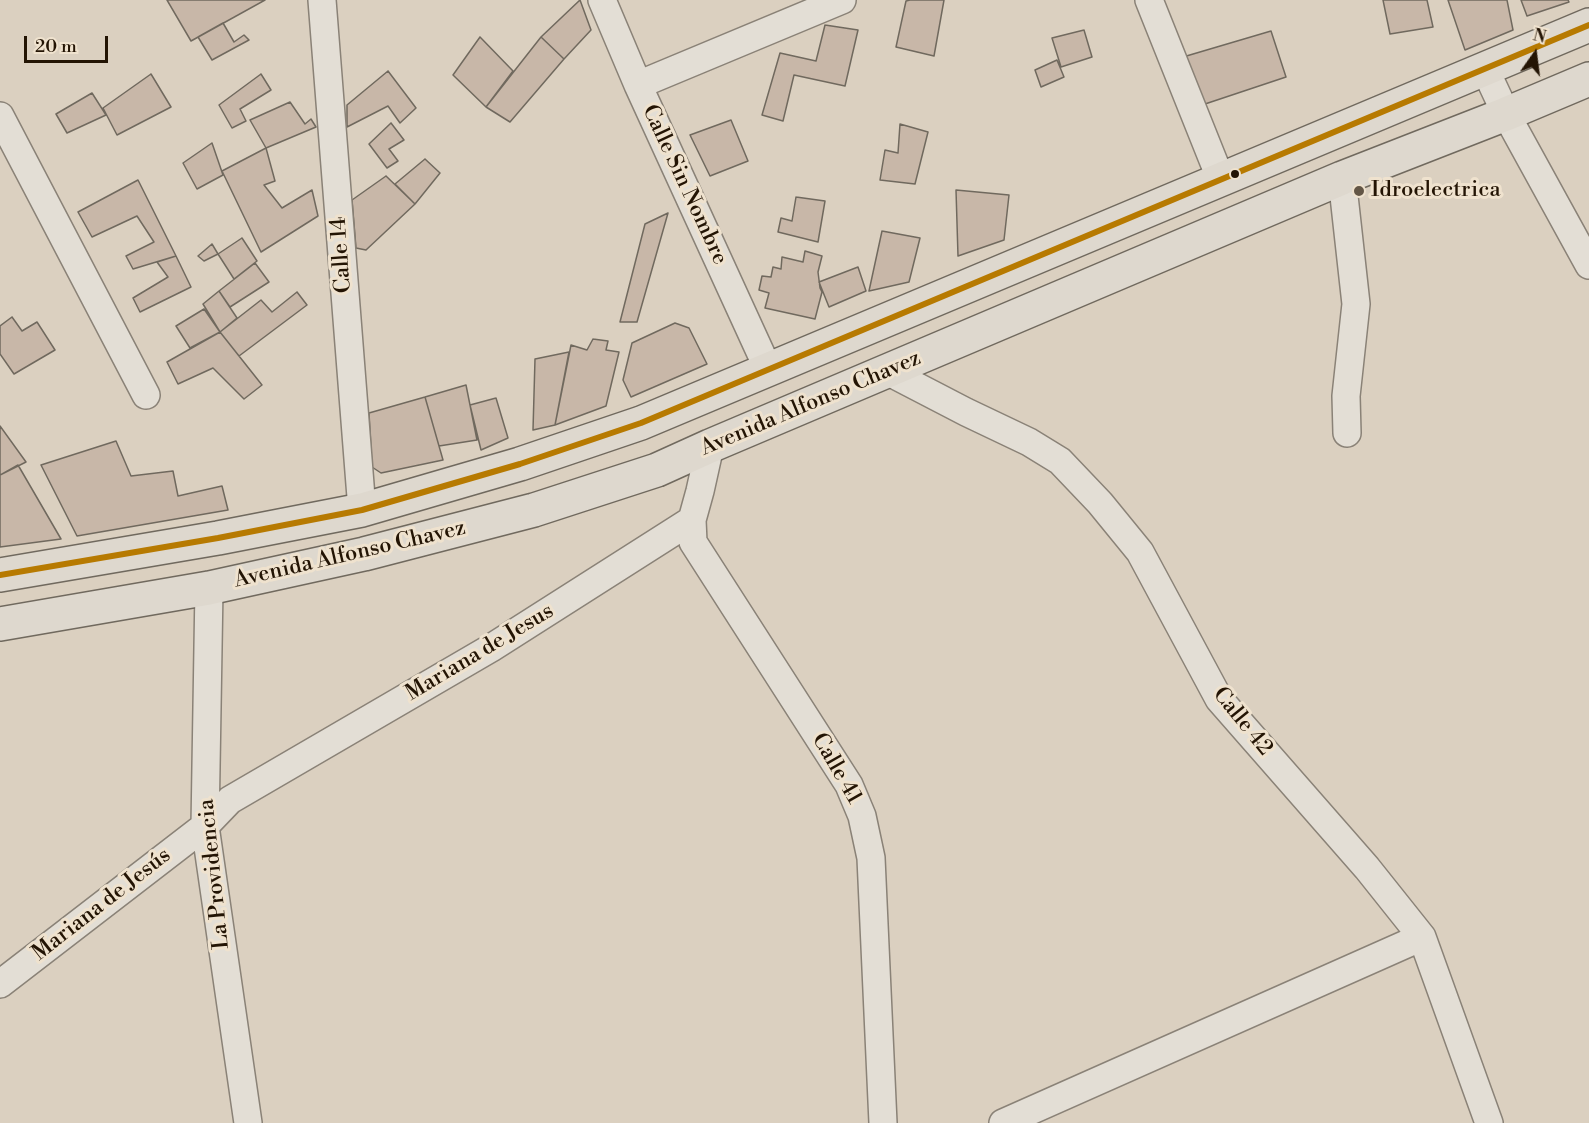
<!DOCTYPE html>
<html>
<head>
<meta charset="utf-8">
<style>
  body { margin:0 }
  #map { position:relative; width:1589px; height:1123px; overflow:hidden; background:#dbd0c0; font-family:"Libre Bodoni",serif }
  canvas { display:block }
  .north { position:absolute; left:1505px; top:24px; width:60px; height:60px; -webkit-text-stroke:4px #efe2ce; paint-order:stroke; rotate:14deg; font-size:16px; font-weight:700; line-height:24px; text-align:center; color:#231404 }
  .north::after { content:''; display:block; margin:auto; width:21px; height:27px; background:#231404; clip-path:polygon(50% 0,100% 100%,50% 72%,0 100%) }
  .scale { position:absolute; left:24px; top:36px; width:84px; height:27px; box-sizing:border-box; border:3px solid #231404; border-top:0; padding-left:8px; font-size:18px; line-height:21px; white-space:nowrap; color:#231404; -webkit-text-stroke:4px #efe2ce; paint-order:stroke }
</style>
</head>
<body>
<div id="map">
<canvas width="1589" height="1123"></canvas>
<div class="north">N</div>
<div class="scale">20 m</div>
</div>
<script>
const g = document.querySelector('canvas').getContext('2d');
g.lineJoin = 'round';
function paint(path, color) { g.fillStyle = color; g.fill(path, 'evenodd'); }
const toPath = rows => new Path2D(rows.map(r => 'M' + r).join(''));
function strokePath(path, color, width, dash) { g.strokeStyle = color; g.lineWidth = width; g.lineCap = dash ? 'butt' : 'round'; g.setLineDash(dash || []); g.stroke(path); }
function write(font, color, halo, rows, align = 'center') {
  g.font = font + ' "Libre Bodoni",serif'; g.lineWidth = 6; g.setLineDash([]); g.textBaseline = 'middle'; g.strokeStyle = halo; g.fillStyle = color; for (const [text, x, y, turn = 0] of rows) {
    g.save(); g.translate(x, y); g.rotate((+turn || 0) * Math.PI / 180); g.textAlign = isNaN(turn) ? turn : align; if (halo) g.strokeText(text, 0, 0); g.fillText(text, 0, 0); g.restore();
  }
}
const building = toPath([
  [167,0,265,0,191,41,167,0],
  [580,0,591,30,564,59,541,37,580,0],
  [910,0,944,0,934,56,896,47,906,1,910,0],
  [1383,0,1427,0,1433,27,1390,34,1383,0],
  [1448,0,1507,0,1513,30,1465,50,1448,0],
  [1521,0,1568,0,1569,2,1527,16,1521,0],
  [223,23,234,42,244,35,249,40,212,60,198,37,223,23],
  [825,25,858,30,845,86,794,75,783,121,762,115,780,53,816,61,825,25],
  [1084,30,1092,57,1061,67,1052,38,1084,30],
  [1271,31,1286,77,1199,106,1183,57,1271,31],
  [480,37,513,71,486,107,453,75,480,37],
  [541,37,564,59,510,122,486,107,541,37],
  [1057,60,1064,77,1041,87,1035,70,1057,60],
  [388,71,416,108,400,123,388,106,347,127,347,105,388,71],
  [151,74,171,107,117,135,103,108,151,74],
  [261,74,271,90,240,109,246,121,232,128,219,105,261,74],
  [92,93,106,115,67,133,56,114,92,93],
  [290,102,305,124,311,119,316,127,266,148,250,120,290,102],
  [731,120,748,161,710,176,690,135,731,120],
  [391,123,404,140,389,149,398,161,387,168,369,144,391,123],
  [900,124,928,132,915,184,880,180,885,150,898,153,900,124],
  [212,143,223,175,197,189,183,163,212,143],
  [266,148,275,181,264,185,282,208,312,190,318,216,261,252,222,171,266,148],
  [425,159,440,173,415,204,395,184,425,159],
  [386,176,415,204,366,250,356,248,352,200,386,176],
  [138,180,176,256,133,269,126,256,154,242,137,216,92,237,78,212,138,180],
  [956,190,1009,195,1004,240,958,256,956,190],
  [796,197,825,201,818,242,778,232,781,218,792,221,796,197],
  [668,213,637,322,620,322,645,224,668,213],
  [882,231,920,238,909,282,869,291,882,231],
  [242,238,257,261,234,279,218,254,242,238],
  [212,244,218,254,204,261,198,256,212,244],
  [805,251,822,256,818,272,820,288,822,292,815,319,765,308,769,293,759,290,762,276,771,277,773,267,781,269,782,257,803,262,805,251],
  [176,256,191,287,140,312,133,298,168,277,157,262,176,256],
  [255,263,269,282,230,307,219,291,255,263],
  [858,267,866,291,829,307,819,282,858,267],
  [219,291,237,318,220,332,203,304,219,291],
  [297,292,307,305,239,356,220,332,261,300,272,312,297,292],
  [204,309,220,332,190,348,176,326,204,309],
  [12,317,22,331,37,322,55,350,14,374,0,354,0,326,12,317],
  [675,323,689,328,707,364,631,397,623,380,632,343,675,323],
  [220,332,262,385,244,399,213,368,178,384,167,362,220,332],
  [593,339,608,341,606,350,619,352,606,406,555,425,571,345,587,350,593,339],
  [569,352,555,425,533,430,535,359,569,352],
  [466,385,477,440,439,446,425,397,466,385],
  [425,397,443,460,381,473,372,467,369,413,425,397],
  [496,398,508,438,481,450,470,405,496,398],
  [0,426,26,462,0,475,0,426],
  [116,441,131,476,173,471,178,496,222,486,228,510,77,536,41,465,116,441],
  [18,465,61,539,0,547,0,475,18,465]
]);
const minor = toPath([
  [322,0,362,510],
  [602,0,638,85,768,369],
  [1149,0,1221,180],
  [1485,69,1506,114,1589,265],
  [638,85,842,0],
  [0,116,146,395],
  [1342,178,1356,304,1346,396,1347,433],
  [887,371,966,412,1029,442,1060,461,1100,503,1140,552,1219,699,1367,868,1422,937,1489,1123],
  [710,446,700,491,692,520,693,542,849,785,862,816,871,858,883,1123],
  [209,588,205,826,248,1123],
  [0,984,205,826,230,800,491,648,692,520],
  [1003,1123,1422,937]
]);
const primary = toPath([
  [0,575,218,538,362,510,520,464,641,423,1589,25],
  [0,624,209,588,364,554,534,510,657,470,710,446,1342,178,1506,114,1589,79]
]);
const bus1 = toPath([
  [0,575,218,538,362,510,520,464,641,423,1589,25]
]);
const markers = [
  [1235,174,5,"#231404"],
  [1359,191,6,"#635646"]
];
const streetNames = [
  ["Calle Sin Nombre",684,185,65],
  ["Calle 14",342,255,-94],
  ["Avenida Alfonso Chavez",811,404,-23],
  ["Avenida Alfonso Chavez",350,555,-13],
  ["Mariana de Jesus",480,653,-31],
  ["Calle 42",1242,722,51],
  ["Calle 41",836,769,60],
  ["La Providencia",215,874,-96],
  ["Mariana de Jesús",102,905,-38]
];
const poiNames = [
  ["Idroelectrica",1371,191]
];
paint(building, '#c8b7a8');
strokePath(building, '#70695e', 1.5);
strokePath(minor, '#8a8277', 30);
strokePath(primary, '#70695e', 36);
strokePath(minor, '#e3ded5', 27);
strokePath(primary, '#ded8ce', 33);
strokePath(bus1, '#b77a01', 6);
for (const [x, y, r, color] of markers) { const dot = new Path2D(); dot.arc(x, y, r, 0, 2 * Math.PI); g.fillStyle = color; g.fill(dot); strokePath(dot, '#efe2ce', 2); }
write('22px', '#231404', '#efe2ce', streetNames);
write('22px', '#231404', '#efe2ce', poiNames, 'left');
</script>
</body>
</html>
